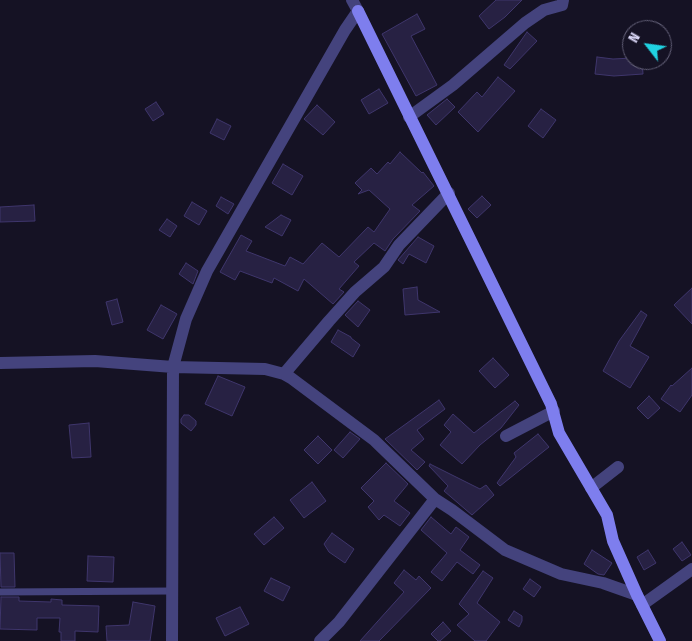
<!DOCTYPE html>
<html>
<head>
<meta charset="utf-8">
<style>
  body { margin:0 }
  #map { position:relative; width:692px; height:641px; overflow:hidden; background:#151224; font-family:"Fira Sans Condensed",sans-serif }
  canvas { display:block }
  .north { position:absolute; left:622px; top:20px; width:50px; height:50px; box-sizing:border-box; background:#151224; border:1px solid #65627a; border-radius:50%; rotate:300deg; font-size:14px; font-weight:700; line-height:20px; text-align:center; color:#dddafa }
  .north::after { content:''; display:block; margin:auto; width:18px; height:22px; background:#20d2e1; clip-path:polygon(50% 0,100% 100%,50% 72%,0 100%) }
</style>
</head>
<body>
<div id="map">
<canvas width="692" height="641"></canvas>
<div class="north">N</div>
</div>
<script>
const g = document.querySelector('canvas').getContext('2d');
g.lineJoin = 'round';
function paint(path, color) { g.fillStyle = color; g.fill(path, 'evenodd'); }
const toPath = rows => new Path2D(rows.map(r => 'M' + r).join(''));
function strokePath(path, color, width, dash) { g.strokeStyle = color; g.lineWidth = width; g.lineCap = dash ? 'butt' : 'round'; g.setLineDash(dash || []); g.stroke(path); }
const building = toPath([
  [496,0,522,0,505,17,489,29,479,16,496,0],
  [417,14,425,29,411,36,437,85,416,96,382,34,417,14],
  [527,32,537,41,510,69,504,65,527,32],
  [597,57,613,59,632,58,632,60,642,60,643,74,614,76,595,74,597,57],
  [498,77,515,91,478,132,458,112,477,92,482,97,498,77],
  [379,89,388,103,369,114,361,100,379,89],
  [447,99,455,107,436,125,427,115,447,99],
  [156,102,164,114,153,121,145,109,156,102],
  [317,105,335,122,323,135,304,119,317,105],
  [541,109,556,120,543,138,528,126,541,109],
  [217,119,231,126,224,140,210,133,217,119],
  [400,152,422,173,423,172,434,186,412,205,420,211,393,239,385,251,374,243,354,262,359,266,339,289,344,292,333,304,304,279,298,291,274,278,272,283,240,271,235,280,220,272,241,235,252,241,246,251,285,266,290,257,303,264,322,243,339,257,368,227,374,232,390,209,369,190,358,194,362,190,355,183,371,168,377,174,388,162,390,164,400,152],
  [283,164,303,176,292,195,272,183,283,164],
  [482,196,491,205,477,218,468,209,482,196],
  [221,197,234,204,228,214,216,206,221,197],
  [192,202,207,211,199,225,184,216,192,202],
  [34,205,35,221,0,222,0,207,34,205],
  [281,215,291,220,282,236,265,227,281,215],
  [167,219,177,226,170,237,159,230,167,219],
  [418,237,434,246,426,263,409,254,403,264,398,260,418,237],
  [186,263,198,271,193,284,179,274,186,263],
  [417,287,418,300,440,312,405,315,403,289,417,287],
  [692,288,692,324,674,305,692,288],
  [117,299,123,322,112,325,106,302,117,299],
  [358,301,370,310,358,327,345,315,358,301],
  [161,305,177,314,163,339,147,330,161,305],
  [641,311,647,315,630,346,649,357,630,388,603,371,619,341,641,311],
  [338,330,351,337,351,338,360,345,353,357,331,342,338,330],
  [493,358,509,375,495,388,479,371,493,358],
  [692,368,692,395,680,412,661,399,671,385,672,386,692,368],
  [218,376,245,387,232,416,205,404,218,376],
  [649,396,660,408,648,419,637,408,649,396],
  [439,400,445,409,417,430,424,439,411,450,425,462,417,470,385,439,439,400],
  [515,401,519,405,501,428,480,445,462,464,440,445,451,432,444,425,453,414,474,433,515,401],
  [184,415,189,415,196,421,196,425,191,431,181,423,181,419,184,415],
  [89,423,91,457,72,458,69,425,89,423],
  [350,432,360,439,343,458,334,450,350,432],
  [538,434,549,447,500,486,497,483,516,457,514,453,538,434],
  [318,436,332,450,318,464,304,450,318,436],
  [386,463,408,484,394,501,410,513,400,526,384,515,379,520,368,507,374,501,361,488,386,463],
  [430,464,480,489,486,485,494,495,472,515,444,491,448,486,429,466,430,464],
  [312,482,326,501,304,518,290,500,312,482],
  [274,517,284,528,264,545,254,534,274,517],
  [431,517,451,534,456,527,469,537,460,550,480,565,473,574,457,562,442,581,431,572,447,553,421,530,431,517],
  [332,533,354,549,345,563,329,552,324,544,332,533],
  [682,542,691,555,682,561,673,549,682,542],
  [592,550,612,563,604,575,598,574,584,564,592,550],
  [648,550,656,563,644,570,637,557,648,550],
  [0,553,14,553,15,587,1,587,0,553],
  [88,556,114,557,113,582,87,581,88,556],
  [404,570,416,580,419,576,431,588,379,641,360,641,404,592,394,583,404,570],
  [483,571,493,578,477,603,500,622,486,641,475,641,457,625,469,614,459,604,483,571],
  [271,578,290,587,283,601,264,591,271,578],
  [530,579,541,587,534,597,523,589,530,579],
  [1,597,19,597,19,601,51,602,51,599,62,600,62,605,99,606,98,632,75,631,75,641,61,641,61,632,59,632,60,618,37,618,37,630,0,629,1,597],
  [133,602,155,606,150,641,107,641,106,626,129,625,133,602],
  [240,607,249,624,225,636,216,618,240,607],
  [514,611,522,616,522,621,519,627,508,620,514,611],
  [443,622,451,631,440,641,438,641,431,634,443,622]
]);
const lane = toPath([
  [0,592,172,591]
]);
const street = toPath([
  [409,117,453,85,525,23,544,10,562,5,563,0],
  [0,363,95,361,173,367,265,369,284,374,291,378,374,440,435,499,452,510,505,550,561,574,603,583,637,595],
  [284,374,329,321,355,292,384,267,399,245,449,193],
  [506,436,554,411],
  [591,488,618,467],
  [642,605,692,569],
  [172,641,173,367,186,319,207,271,345,30,358,11,352,0],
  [320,641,339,622,435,499]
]);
const secondary = toPath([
  [358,11,551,404,559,433,607,515,613,541,637,595,660,641]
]);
paint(building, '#272143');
strokePath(building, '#3f366c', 1);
strokePath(lane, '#44437d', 7);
strokePath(street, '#44437d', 12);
strokePath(secondary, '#7e7eee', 12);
</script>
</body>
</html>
